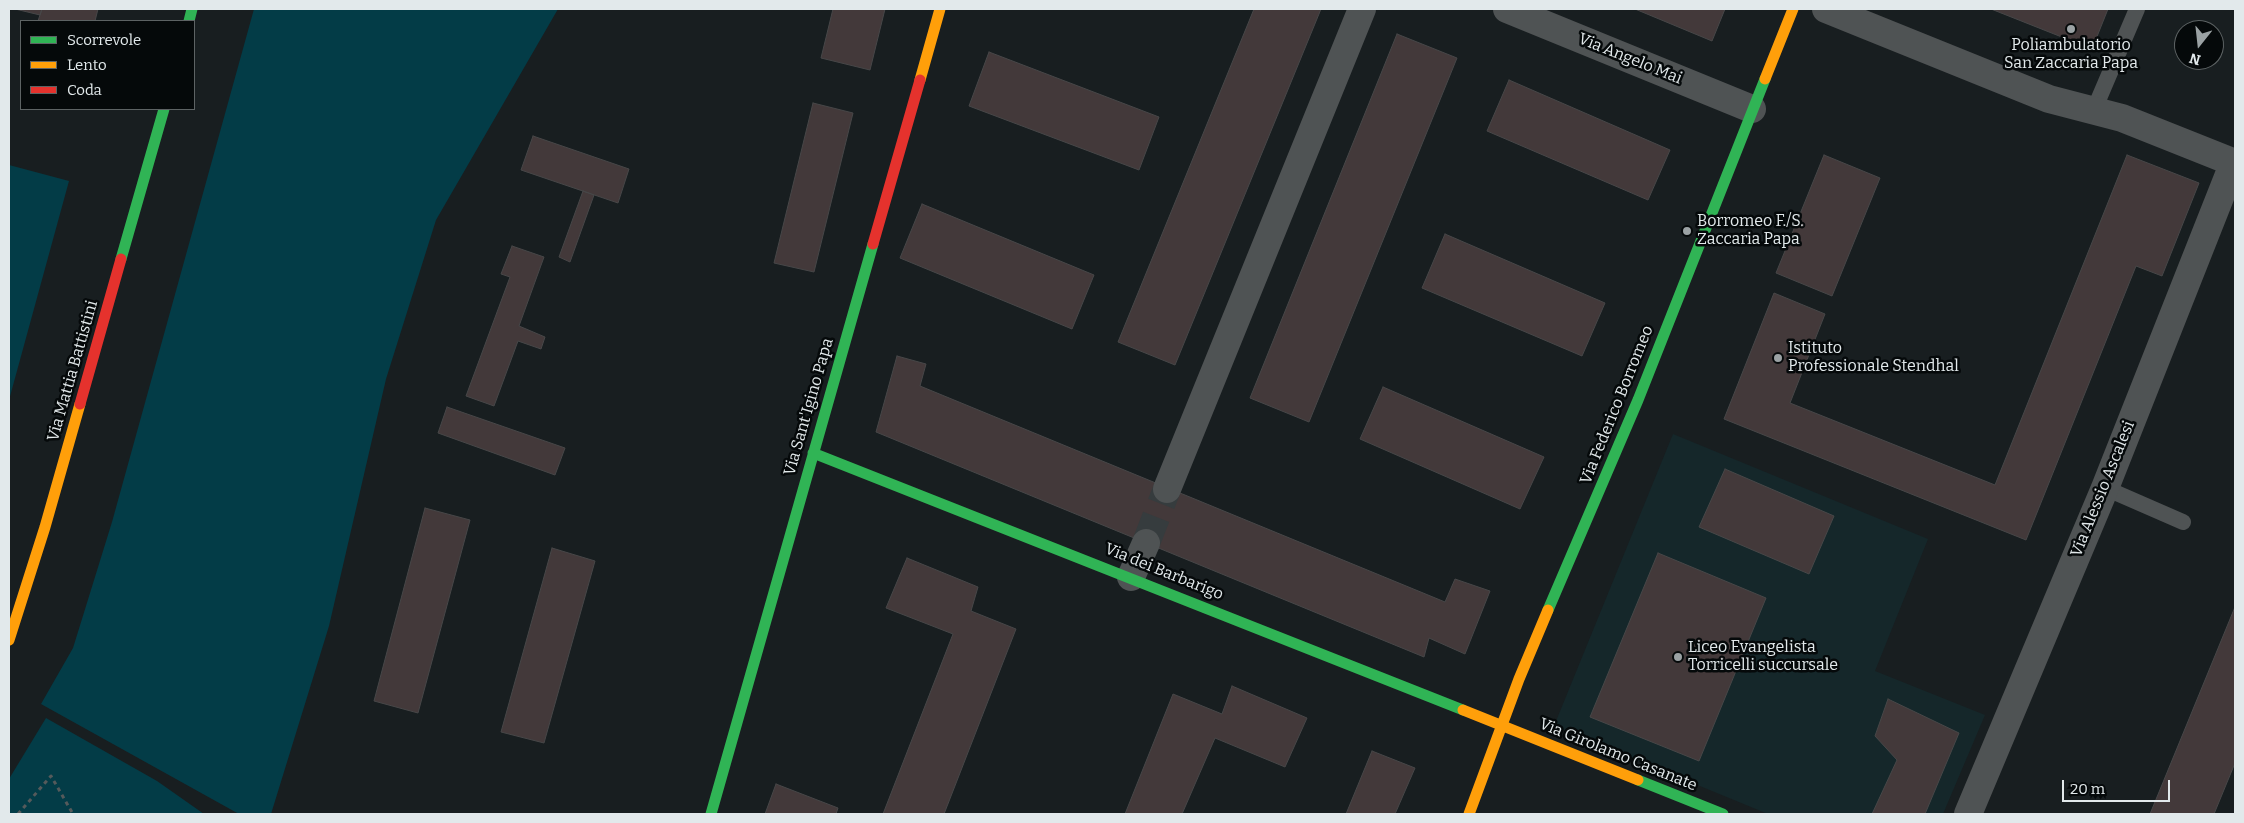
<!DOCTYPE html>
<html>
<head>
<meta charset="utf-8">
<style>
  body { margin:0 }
  #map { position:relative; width:2244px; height:823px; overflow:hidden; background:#181e20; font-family:Bitter,serif }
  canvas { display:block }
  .frame { position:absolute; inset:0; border:10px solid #e2e9eb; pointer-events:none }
  .legend { position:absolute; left:20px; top:20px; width:175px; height:90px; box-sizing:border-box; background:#05090a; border:1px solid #5d6364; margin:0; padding:6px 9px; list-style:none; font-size:15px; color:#e2e9eb }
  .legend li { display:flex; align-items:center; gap:10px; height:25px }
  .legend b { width:25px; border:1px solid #5d6364 }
  .north { position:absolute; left:2174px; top:20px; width:50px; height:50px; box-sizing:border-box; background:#05090a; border:1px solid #5d6364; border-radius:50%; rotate:196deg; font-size:14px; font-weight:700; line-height:20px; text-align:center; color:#e2e9eb }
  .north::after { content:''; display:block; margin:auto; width:18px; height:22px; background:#9ba2a4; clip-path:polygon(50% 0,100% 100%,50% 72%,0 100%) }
  .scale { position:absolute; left:2062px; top:780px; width:108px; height:22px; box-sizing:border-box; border:2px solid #e2e9eb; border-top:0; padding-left:6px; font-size:15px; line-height:18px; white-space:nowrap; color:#e2e9eb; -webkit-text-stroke:4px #05090a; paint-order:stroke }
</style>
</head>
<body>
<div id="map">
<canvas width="2244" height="823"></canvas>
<div class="frame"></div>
<ul class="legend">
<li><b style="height:6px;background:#30b455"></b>Scorrevole</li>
<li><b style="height:6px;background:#ff9f0a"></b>Lento</li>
<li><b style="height:6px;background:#e5322d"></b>Coda</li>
</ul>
<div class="north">N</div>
<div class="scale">20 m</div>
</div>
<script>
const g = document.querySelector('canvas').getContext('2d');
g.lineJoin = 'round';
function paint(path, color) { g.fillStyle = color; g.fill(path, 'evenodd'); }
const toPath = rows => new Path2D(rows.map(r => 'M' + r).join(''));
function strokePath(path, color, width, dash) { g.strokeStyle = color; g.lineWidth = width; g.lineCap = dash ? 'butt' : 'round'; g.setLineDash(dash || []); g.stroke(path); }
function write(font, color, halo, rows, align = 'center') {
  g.font = font + ' Bitter,serif'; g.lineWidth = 5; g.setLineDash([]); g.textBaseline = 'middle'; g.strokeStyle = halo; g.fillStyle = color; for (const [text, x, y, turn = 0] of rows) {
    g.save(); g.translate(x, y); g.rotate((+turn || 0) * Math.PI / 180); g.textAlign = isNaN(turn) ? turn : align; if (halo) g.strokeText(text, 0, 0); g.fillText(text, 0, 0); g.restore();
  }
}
const built = toPath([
  [1673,434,1928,539,1875,671,1985,715,1943,814,1768,814,1554,726]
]);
const green = toPath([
  [254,9,558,9,436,220,386,379,329,626,271,814,239,814,41,704,73,648,112,522],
  [9,165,69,181,9,400],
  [46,718,157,781,204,814,9,814,9,779]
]);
const building = toPath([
  [15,9,42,9,40,15,15,9],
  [42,9,98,9,95,21,38,21,42,9],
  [833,9,885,9,870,70,821,58,833,9],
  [1254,9,1321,9,1175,365,1118,342,1254,9],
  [1635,9,1725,9,1712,41,1635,9],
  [1991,9,2108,9,2092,49,1991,9],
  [1397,34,1457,58,1309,422,1250,398,1397,34],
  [989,52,1159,117,1139,170,969,106,989,52],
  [1509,80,1670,150,1648,200,1487,131,1509,80],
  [813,103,853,113,814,272,774,263,813,103],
  [533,136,629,169,618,203,521,170,533,136],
  [1824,155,1880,178,1832,296,1776,273,1824,155],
  [2127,155,2199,183,2162,276,2136,266,2026,540,1724,419,1774,293,1825,314,1790,403,1995,485,2127,155],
  [583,191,594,195,570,262,559,257,583,191],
  [922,204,1094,275,1072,329,900,258,922,204],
  [1445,234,1605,303,1582,356,1422,288,1445,234],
  [512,246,544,257,519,326,545,337,541,349,518,341,494,406,466,396,510,277,501,274,512,246],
  [897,356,926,364,920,386,1445,602,1455,579,1490,591,1465,654,1429,638,1424,657,876,432,897,356],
  [1383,387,1544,457,1520,509,1360,439,1383,387],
  [447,407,565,448,555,475,438,433,447,407],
  [1725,469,1834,516,1809,574,1699,527,1725,469],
  [425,508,470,520,418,713,374,701,425,508],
  [552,548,595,561,544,743,501,732,552,548],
  [1658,553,1766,598,1699,761,1590,717,1658,553],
  [907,558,978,587,971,611,1016,629,944,814,883,814,953,634,886,608,907,558],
  [2235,607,2235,763,2214,814,2150,814,2235,607],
  [1232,686,1307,718,1285,767,1215,738,1182,814,1125,814,1173,694,1222,714,1232,686],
  [1888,699,1959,733,1925,814,1872,814,1897,760,1875,736,1888,699],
  [1372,751,1415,768,1395,814,1346,814,1372,751],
  [776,784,838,808,836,814,765,814,776,784]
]);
const streetTunnel = toPath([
  [1146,543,1167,489]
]);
const path = toPath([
  [18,814,51,776,73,814]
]);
const lane = toPath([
  [2094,110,2137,9],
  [2105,488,2183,522]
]);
const street = toPath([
  [1507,9,1752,109],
  [1826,9,2049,99,2122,118,2235,163],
  [1167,489,1362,9],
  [1131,577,1146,543],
  [1968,814,2105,488,2234,162]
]);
const fast = toPath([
  [189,21,192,9],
  [121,259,164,109],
  [813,453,1463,710],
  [1548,610,1638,400,1765,79],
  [1638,780,1723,814],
  [711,814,873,244]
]);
const slow = toPath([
  [1765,79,1793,9],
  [920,80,940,9],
  [9,640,45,527,80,404],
  [1463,710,1638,780],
  [1469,814,1519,679,1548,610]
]);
const jam = toPath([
  [873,244,920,80],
  [80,404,121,259]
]);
const markers = [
  [2071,29,5,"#9ba2a4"],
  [1687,231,5,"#9ba2a4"],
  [1778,358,5,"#9ba2a4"],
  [1678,657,5,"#9ba2a4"]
];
const poiNames = [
  ["Poliambulatorio",2071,46,"center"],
  ["San Zaccaria Papa",2071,64,"center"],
  ["Borromeo F./S.",1697,222],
  ["Zaccaria Papa",1697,240],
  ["Istituto",1788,349],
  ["Professionale Stendhal",1788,367],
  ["Liceo Evangelista",1688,648],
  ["Torricelli succursale",1688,666]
];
const streetNames = [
  ["Via Angelo Mai",1630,59,22],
  ["Via Mattia Battistini",73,371,-74],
  ["Via Federico Borromeo",1617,405,-68],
  ["Via Sant'Igino Papa",809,407,-74],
  ["Via Alessio Ascalesi",2103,489,-68],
  ["Via dei Barbarigo",1164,572,22],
  ["Via Girolamo Casanate",1618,755,22]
];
paint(built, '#15272a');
paint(green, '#033c47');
paint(building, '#43393a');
strokePath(building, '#474748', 1);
strokePath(streetTunnel, '#363c3e', 28, [28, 14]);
strokePath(path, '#555a5b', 3, [4, 4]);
strokePath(lane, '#4f5354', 16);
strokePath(street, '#4f5354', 28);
strokePath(fast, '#30b455', 11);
strokePath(slow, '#ff9f0a', 11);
strokePath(jam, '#e5322d', 11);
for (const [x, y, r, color] of markers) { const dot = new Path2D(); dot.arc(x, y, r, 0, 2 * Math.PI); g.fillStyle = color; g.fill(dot); strokePath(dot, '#05090a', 2); }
write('16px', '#e2e9eb', '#05090a', poiNames, 'left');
write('16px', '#e2e9eb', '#05090a', streetNames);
</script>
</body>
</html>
